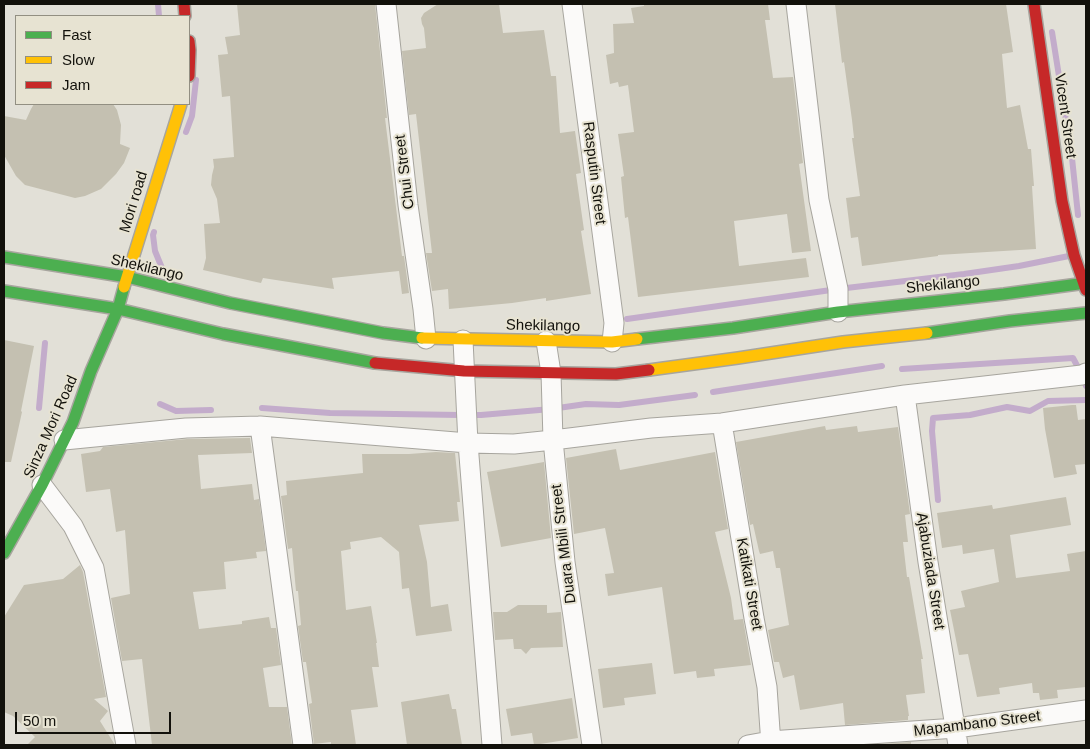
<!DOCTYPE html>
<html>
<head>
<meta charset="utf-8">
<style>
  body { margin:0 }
  #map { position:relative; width:1090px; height:749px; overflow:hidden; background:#e2e0d7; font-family:Arial,sans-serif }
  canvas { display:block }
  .frame { position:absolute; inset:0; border:5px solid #12110b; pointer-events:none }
  .legend { position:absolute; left:15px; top:15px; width:175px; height:90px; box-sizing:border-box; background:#e7e3d2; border:1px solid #928f82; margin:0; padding:6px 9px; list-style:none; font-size:15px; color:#12110b }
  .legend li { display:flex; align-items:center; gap:10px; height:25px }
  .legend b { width:25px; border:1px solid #928f82 }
  .scale { position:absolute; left:15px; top:712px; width:156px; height:22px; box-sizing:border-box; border:2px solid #12110b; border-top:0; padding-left:6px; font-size:15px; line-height:18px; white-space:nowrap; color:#12110b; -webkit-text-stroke:4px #e7e3d2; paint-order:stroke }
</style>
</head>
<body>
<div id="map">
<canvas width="1090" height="749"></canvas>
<div class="frame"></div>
<ul class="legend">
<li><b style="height:6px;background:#4caf50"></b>Fast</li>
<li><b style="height:6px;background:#ffc107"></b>Slow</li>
<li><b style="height:6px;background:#c62828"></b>Jam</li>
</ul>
<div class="scale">50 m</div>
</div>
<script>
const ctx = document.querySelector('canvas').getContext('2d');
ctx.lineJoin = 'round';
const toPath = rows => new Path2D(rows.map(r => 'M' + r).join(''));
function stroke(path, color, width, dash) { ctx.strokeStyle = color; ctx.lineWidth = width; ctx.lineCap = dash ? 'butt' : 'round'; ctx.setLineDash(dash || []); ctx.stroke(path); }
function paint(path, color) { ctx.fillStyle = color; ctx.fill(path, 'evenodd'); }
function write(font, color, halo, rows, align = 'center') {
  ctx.font = font + ' Arial,sans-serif'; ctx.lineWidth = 4; ctx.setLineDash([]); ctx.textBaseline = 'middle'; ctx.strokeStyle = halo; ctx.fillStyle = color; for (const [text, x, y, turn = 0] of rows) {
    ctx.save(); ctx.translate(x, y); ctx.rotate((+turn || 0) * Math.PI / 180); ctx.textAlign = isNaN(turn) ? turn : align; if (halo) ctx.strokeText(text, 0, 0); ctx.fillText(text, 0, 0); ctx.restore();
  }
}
const stream = toPath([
  [158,4,159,16],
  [1052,32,1072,158,1078,215],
  [186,132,192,116,196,80],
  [154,232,153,235,155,251,164,273],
  [627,319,838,289,964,274,1019,266,1069,256],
  [902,369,1073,358,1082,375,1086,386],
  [713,392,882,366],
  [160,404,176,411,211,410],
  [39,408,45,343],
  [262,408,330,413,460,415],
  [472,415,481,415,551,409,586,404,619,405,695,395],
  [938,500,932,431,933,418,970,415,1007,407,1030,411,1048,401,1086,400]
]);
const building = toPath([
  [237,4,375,4,387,118,385,118,402,256,404,256,409,293,402,294,399,271,332,278,334,289,263,278,261,283,203,270,206,258,204,224,220,223,217,199,211,185,212,175,214,167,213,159,234,157,230,96,222,97,218,55,228,54,225,37,240,35],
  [438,4,499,4,503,33,544,30,551,76,556,76,560,133,575,131,581,173,576,174,584,230,581,231,591,294,546,301,546,298,512,303,449,309,448,289,432,291,426,253,432,253,416,114,409,115,402,51,426,48,424,28,422,24,421,18,424,13],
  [644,4,768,4,770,20,765,20,773,78,793,77,803,163,799,164,811,251,792,253,787,214,734,221,739,266,806,258,809,277,638,297,628,217,625,218,621,177,624,176,618,134,634,132,628,85,619,87,618,82,610,84,606,55,614,53,613,24,634,23,631,8,644,6],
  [835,4,1006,4,1013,52,1002,54,1007,108,1020,105,1028,149,1031,149,1034,186,1032,186,1036,249,938,255,938,256,862,266,858,237,851,238,846,198,860,196,852,138,854,138,852,120,844,62,842,63],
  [34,104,113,104,117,110,121,125,120,144,130,148,124,163,116,174,101,189,85,196,75,198,25,185,16,176,4,155,4,116,26,120,31,109],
  [4,340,34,346,21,411,22,412,11,462,4,462],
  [1072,405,1076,405,1078,420,1086,419,1086,464,1075,465,1077,474,1054,478,1045,429,1043,408],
  [825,426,826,430,857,426,858,432,898,427,910,514,905,515,908,542,903,542,907,577,909,577,923,659,921,659,925,693,906,695,909,716,908,716,908,720,845,725,843,703,800,710,794,675,783,678,779,662,774,662,768,630,789,625,780,568,776,568,773,551,760,554,759,551,753,524,750,525,736,442],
  [250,438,252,453,198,455,201,489,252,484,254,500,259,499,266,551,256,552,257,558,224,562,226,589,193,592,199,629,242,624,242,621,269,617,271,628,276,628,281,665,263,668,269,707,287,707,292,745,152,745,142,659,122,661,111,598,130,594,125,530,116,532,110,489,86,492,81,454,100,451,103,447,187,439],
  [616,449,620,470,715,452,728,529,715,532,731,598,734,620,743,619,751,665,714,669,715,676,697,678,696,671,674,674,662,587,608,596,605,574,614,573,605,528,574,534,566,458],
  [436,452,455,453,460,502,457,502,459,521,419,525,427,562,431,607,448,604,452,631,416,636,409,588,402,589,399,552,381,537,350,542,351,549,341,551,346,610,371,606,377,643,376,643,379,667,372,667,378,707,351,710,356,745,331,745,331,742,314,744,309,704,312,703,306,662,303,662,298,626,301,625,298,591,296,591,292,548,288,549,281,496,287,495,286,481,363,473,362,454,409,454],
  [544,462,551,538,501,547,487,472],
  [1066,497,1071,525,1010,535,1016,578,1070,571,1067,554,1086,551,1086,687,1057,690,1058,698,1040,700,1039,693,1033,693,1032,683,999,688,1000,694,977,697,968,654,959,655,950,610,965,607,961,591,999,582,994,549,963,554,962,545,942,548,937,513,992,505,993,509],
  [80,565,83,572,106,697,94,699,108,711,100,721,115,745,27,745,35,737,13,716,4,712,4,617,24,585,63,579],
  [518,605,547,605,547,613,561,612,563,647,531,648,526,654,521,649,514,649,513,639,495,640,493,612,507,612],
  [652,663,656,694,624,698,625,705,603,708,598,669],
  [449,694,452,709,456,709,462,745,407,745,401,702],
  [572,698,578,738,534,745,532,733,511,736,506,709],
  [911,742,911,745,871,745]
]);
const street = toPath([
  [386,4,408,205,423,309,426,339],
  [572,4,614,323,612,342],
  [796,4,819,200,838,289,838,312],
  [463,340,468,443,492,745],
  [546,341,551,373,553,440,565,562,592,745],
  [905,395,928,562,958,745],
  [722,423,754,618,767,687,771,745],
  [260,426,303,745],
  [64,440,186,428,260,426,468,443,514,444,553,440,651,428,722,423,905,395,1082,375,1086,373],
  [42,485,73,526,94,568,126,745],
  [748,745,770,741,956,728,1086,710]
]);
const fast = toPath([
  [4,257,127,277,230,303,383,333,422,338],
  [4,291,118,309,223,334,375,363],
  [927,333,1010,321,1086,313],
  [637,339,733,328,838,312,1004,294,1086,283],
  [4,553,42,485,73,422,91,371,118,309,124,287]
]);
const slow = toPath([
  [124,287,181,104],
  [422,338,612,342,637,339],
  [649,370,738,358,843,342,927,333]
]);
const jam = toPath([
  [184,4,185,16],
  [1034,4,1062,201,1074,255,1086,290],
  [189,41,190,50,189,76],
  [375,363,464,371,616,374,649,370]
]);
const streetNames = [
  ["Vicent Street",1065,116,82],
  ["Chui Street",405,172,-97],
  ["Rasputin Street",594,173,83],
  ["Mori road",134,202,-73],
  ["Shekilango",147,268,13],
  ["Shekilango",943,285,-6],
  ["Shekilango",543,326,1],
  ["Sinza Mori Road",51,427,-66],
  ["Duara Mbili Street",564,544,-97],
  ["Ajabuziada Street",930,571,81],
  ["Katikati Street",749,584,80],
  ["Mapambano Street",977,724,-7]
];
stroke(stream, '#c3accb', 6);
paint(building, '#c4c0b1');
stroke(street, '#a7a59e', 21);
stroke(fast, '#a7a59e', 14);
stroke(slow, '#a7a59e', 14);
stroke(jam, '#a7a59e', 14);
stroke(street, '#fbfaf9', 19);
stroke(fast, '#4caf50', 11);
stroke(slow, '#ffc107', 11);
stroke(jam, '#c62828', 11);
write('15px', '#12110b', '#e7e3d2', streetNames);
</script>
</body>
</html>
